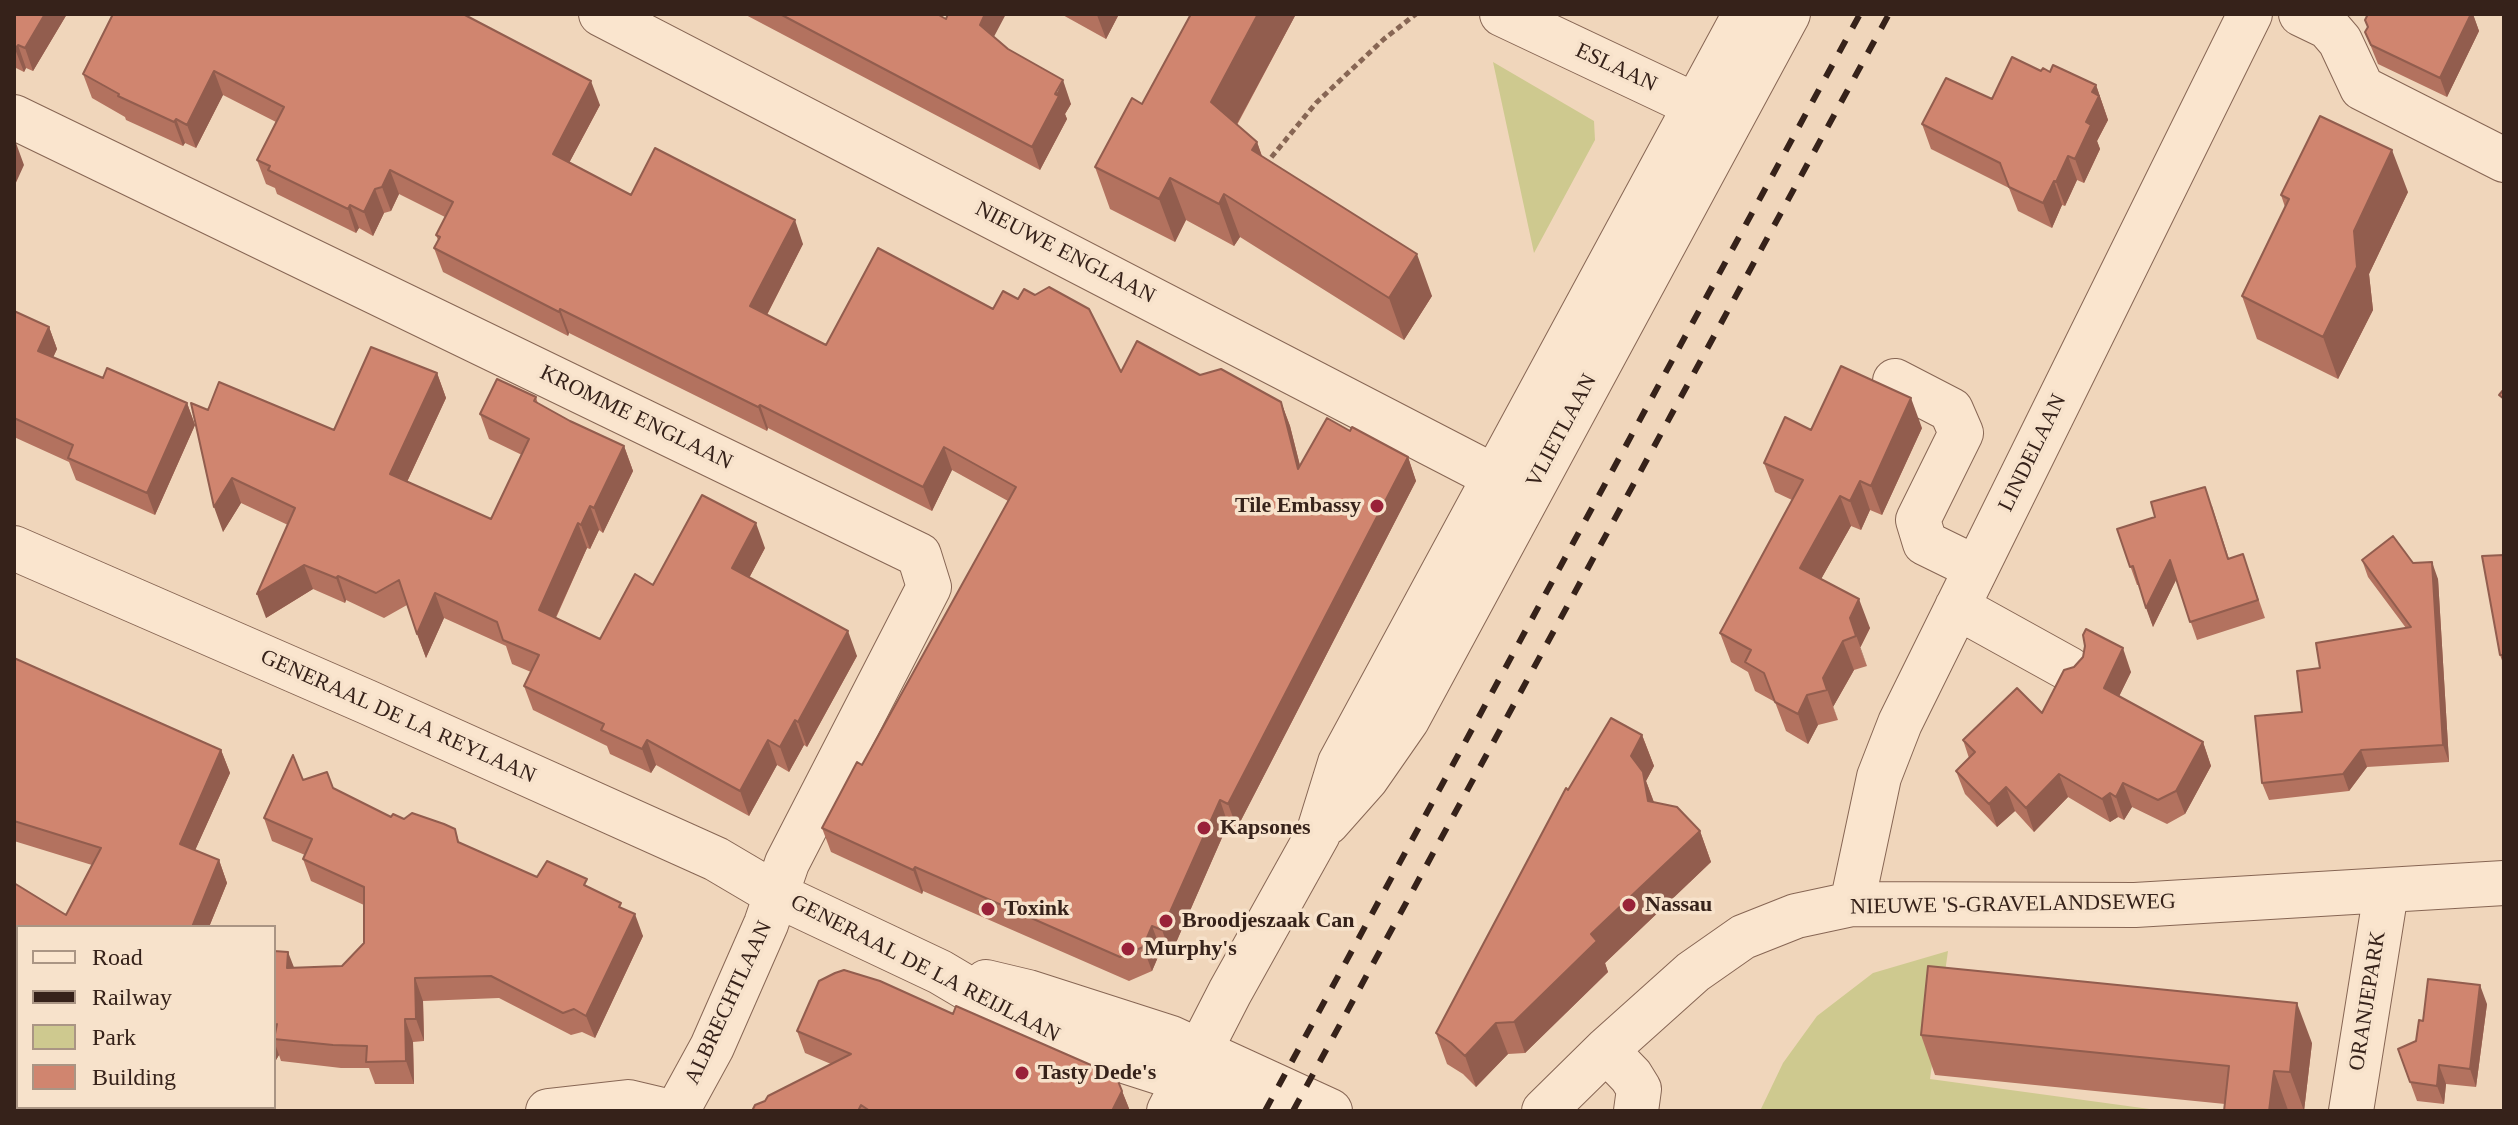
<!DOCTYPE html>
<html>
<head>
<meta charset="utf-8">
<style>
  body { margin:0 }
  #map { position:relative; width:2518px; height:1125px; overflow:hidden; background:#f0d6bb; font-family:Georgia,serif }
  canvas { display:block }
  .frame { position:absolute; inset:0; border:16px solid #36221a; pointer-events:none }
  .legend { position:absolute; left:16px; top:925px; width:260px; height:184px; box-sizing:border-box; background:#f7e2cb; border:2px solid #aa9584; margin:0; padding:10px 14px; list-style:none; font-size:24px; color:#36221a }
  .legend li { display:flex; align-items:center; gap:16px; height:40px }
  .legend b { width:40px; border:2px solid #aa9584 }
</style>
</head>
<body>
<div id="map">
<canvas width="2518" height="1125"></canvas>
<div class="frame"></div>
<ul class="legend">
<li><b style="height:10px;background:#fae5ce"></b>Road</li>
<li><b style="height:10px;background:#36221a"></b>Railway</li>
<li><b style="height:22px;background:#cec98f"></b>Park</li>
<li><b style="height:22px;background:#d0856f"></b>Building</li>
</ul>
</div>
<script>
const ctx = document.querySelector('canvas').getContext('2d');
ctx.lineJoin = 'round';
function paint(path, color) { ctx.fillStyle = color; ctx.fill(path, 'evenodd'); }
const toPath = rows => new Path2D(rows.map(r => 'M' + r).join(''));
function stroke(path, color, width, dash) { ctx.strokeStyle = color; ctx.lineWidth = width; ctx.lineCap = dash ? 'butt' : 'round'; ctx.setLineDash(dash || []); ctx.stroke(path); }
function write(font, color, halo, rows, align = 'center') {
  ctx.font = font + ' Georgia,serif'; ctx.lineWidth = 7; ctx.setLineDash([]); ctx.textBaseline = 'middle'; ctx.strokeStyle = halo; ctx.fillStyle = color; for (const [text, x, y, turn = 0] of rows) {
    ctx.save(); ctx.translate(x, y); ctx.rotate((+turn || 0) * Math.PI / 180); ctx.textAlign = isNaN(turn) ? turn : align; if (halo) ctx.strokeText(text, 0, 0); ctx.fillText(text, 0, 0); ctx.restore();
  }
}
const green = toPath([
  [1493,62,1594,121,1595,140,1534,253],
  [1948,951,1930,1079,2164,1111,1760,1111,1783,1063,1817,1016,1873,973]
]);
const path = toPath([
  [1265,165,1316,103,1384,39,1416,14]
]);
const minor = toPath([
  [601,14,1528,494],
  [1502,14,1720,117],
  [2301,14,2328,27,2340,41,2362,88,2504,160],
  [14,117,919,555,929,587,787,863,766,924,712,1047,677,1111],
  [1895,381,1951,410,1961,433,1918,520,1925,543,1976,568],
  [14,548,367,702,716,859,777,895,940,972,1021,1020,1078,1046,1184,1080,1252,1111],
  [1957,607,2069,669],
  [1327,823,1366,779,1407,720,1788,14],
  [1852,904,1879,777,1900,723,2250,14],
  [986,982,1028,992,1171,1038,1330,1111],
  [1606,1050,1631,1076,1639,1089,1636,1111],
  [14,1080,18,1081],
  [102,1107,116,1111],
  [548,1111,628,1102,666,1111],
  [1169,1111,1230,992,1318,834,1340,763,1745,14],
  [1544,1111,1606,1050,1693,972,1743,937,1796,916,1852,904,2135,905,2504,883],
  [2351,1111,2386,892]
]);
const rail = toPath([
  [1265,1111,1860,14],
  [1293,1111,1889,14]
]);
const wall = toPath([
  [14,14,67,14,33,71,26,68,24,72,14,67],
  [113,14,600,105,569,163,631,195,803,244,767,315,826,345,993,309,1121,372,1200,375,1281,402,1290,426,1300,466,1350,431,1408,457,1416,481,1237,828,1228,824,1171,954,1161,950,1152,971,1129,981,923,891,922,894,831,852,822,828,862,765,1008,501,952,470,932,511,768,428,767,431,569,333,568,336,443,272,434,248,438,240,436,235,445,217,399,194,391,211,384,213,373,236,359,228,356,233,277,194,275,188,266,184,257,160,276,122,223,95,196,148,185,143,183,146,126,120,125,117,92,98,83,74],
  [744,14,937,14,946,19,994,37,1071,104,1065,114,1067,119,1040,170],
  [1061,14,1119,14,1106,39],
  [1296,14,1237,125,1257,142,1262,157,1432,296,1404,340,1240,237,1234,246,1186,220,1175,242,1110,209,1095,167,1142,104],
  [2473,15,2479,31,2447,97,2378,64,2365,32,2368,27],
  [2041,71,2050,72,2096,85,2108,120,2097,141,2100,149,2084,183,2077,180,2065,206,2062,205,2052,228,2018,211,2009,188,1931,149,1922,124,1992,99],
  [2408,192,2369,274,2373,310,2338,379,2257,339,2242,296,2285,207,2281,195],
  [14,311,49,327,57,349,53,357,103,378,187,403,195,425,155,515,76,480,69,462,14,437],
  [437,373,446,398,407,482,491,519,522,455,489,439,480,414,536,397,538,404,570,421,624,446,633,471,603,533,599,530,590,549,587,548,556,618,600,639,653,585,765,548,749,578,857,656,807,747,804,745,789,772,777,765,749,816,656,765,651,773,610,754,607,746,533,710,524,686,531,672,512,664,506,646,444,618,426,658,407,605,384,618,346,600,345,603,313,589,266,618,288,525,241,503,223,532,208,410,334,430],
  [1922,428,1882,515,1870,510,1861,530,1851,526,1821,579,1870,628,1860,648,1867,666,1854,670,1833,707,1838,720,1818,725,1808,744,1786,731,1775,702,1755,691,1748,672,1731,662,1720,633,1792,500,1775,492,1764,463,1811,430],
  [2212,506,2229,559,2243,554,2265,618,2197,640,2176,580,2153,627,2139,585,2137,585,2117,529],
  [2504,555,2504,666,2500,655],
  [2362,560,2413,563,2438,579,2449,762,2367,767,2349,791,2269,800,2262,783,2302,712,2320,668,2406,628,2368,577],
  [2085,646,2131,672,2119,696,2203,742,2211,766,2185,814,2167,824,2132,807,2124,820,2118,817,2110,822,2068,797,2034,832,2015,811,1997,827,1965,794,1956,771,1969,758,1963,740,2042,713,2074,667,2083,657],
  [14,658,221,750,230,773,195,850,219,860,227,883,209,927,18,927,18,983,17,982,14,987,14,883,66,915,92,865,14,841],
  [1642,735,1654,766,1646,781,1654,802,1700,831,1711,862,1605,963,1608,972,1525,1053,1508,1054,1476,1087,1463,1074,1447,1064,1436,1033,1568,790],
  [303,780,333,788,391,817,455,829,459,842,537,877,589,887,623,909,643,936,595,1038,582,1032,571,1035,499,998,423,1001,424,1041,413,1042,414,1084,375,1084,369,1068,341,1068,281,1061,279,1055,276,1060,274,1060,274,951,294,968,342,966,364,943,364,905,311,881,303,859,305,855,272,841,264,818],
  [2487,1004,2476,1087,2446,1084,2444,1104,2417,1101,2398,1049,2416,1041,2423,1021],
  [953,1014,1116,1076,1130,1111,752,1111,765,1101,831,1064,805,1053,797,1031],
  [1921,1035,2312,1043,2304,1111,2224,1111,2225,1104,1935,1075]
]);
const shadedWall = toPath([
  [45,14,67,14,33,71,25,48],
  [985,14,1006,14,988,48,980,25],
  [1098,14,1119,14,1106,39,1097,15],
  [1258,14,1296,14,1226,144,1211,102],
  [2463,14,2473,14,2479,31,2447,97,2440,78],
  [18,45,26,68,24,72,15,49],
  [214,71,223,95,196,148,187,125],
  [1063,80,1071,104,1065,114,1067,119,1040,170,1032,147],
  [591,81,600,105,561,178,553,154],
  [2096,85,2108,120,2097,141,2100,149,2084,183,2075,159,2086,122,2092,92],
  [176,119,185,143,183,146,174,122],
  [1257,142,1272,184,1252,150],
  [16,143,24,165,14,187,14,148],
  [2392,150,2408,192,2369,274,2373,310,2338,379,2323,337,2354,231],
  [2068,156,2077,180,2065,206,2056,182],
  [390,170,399,194,391,211,382,187],
  [1170,178,1186,220,1175,242,1159,199],
  [2054,181,2062,205,2052,228,2043,203],
  [375,189,384,213,373,236,364,212],
  [1224,194,1240,237,1234,246,1219,204],
  [350,205,359,228,356,233,348,209],
  [795,220,803,244,759,330,750,306],
  [1417,254,1432,296,1404,340,1389,298],
  [560,309,569,333,568,336,559,312],
  [49,327,57,349,46,373,38,351],
  [437,373,446,398,399,499,390,474],
  [1911,398,1922,428,1882,515,1871,486],
  [1281,402,1290,426,1307,493,1298,469],
  [187,403,195,425,155,515,147,493],
  [760,405,768,428,767,431,758,407],
  [624,446,633,471,603,533,594,508],
  [944,447,952,470,932,511,923,487],
  [1408,457,1416,481,1237,828,1228,804],
  [232,478,241,503,223,532,214,507],
  [1860,481,1870,510,1861,530,1850,501],
  [1840,496,1851,526,1811,597,1800,568],
  [590,506,599,530,590,549,581,525],
  [578,523,587,548,548,634,539,610],
  [756,523,765,548,741,593,732,568],
  [2170,560,2177,578,2153,627,2146,608],
  [2432,562,2438,579,2449,762,2443,745],
  [304,565,313,589,266,618,257,594],
  [338,576,346,600,345,603,336,578],
  [435,593,444,618,426,658,417,634],
  [1859,599,1870,628,1860,648,1867,666,1850,618],
  [848,631,857,656,807,747,798,722],
  [1843,641,1854,670,1833,707,1838,720,1823,678],
  [2123,648,2131,672,2112,711,2104,688],
  [1807,695,1818,725,1808,744,1798,714],
  [795,720,804,745,789,772,780,747],
  [1642,735,1654,766,1646,781,1654,803,1660,832,1631,756],
  [647,740,656,765,651,773,642,749],
  [768,740,777,765,749,816,740,791],
  [2203,742,2211,766,2185,814,2176,791],
  [221,750,230,773,188,866,180,844],
  [2361,750,2367,767,2349,791,2343,774],
  [2059,774,2068,797,2034,832,2026,808],
  [2123,783,2132,807,2124,820,2116,797],
  [2006,787,2015,811,1997,827,1989,804],
  [2110,793,2118,817,2110,822,2102,799],
  [1220,800,1228,824,1171,954,1162,930],
  [1700,831,1711,862,1605,963,1608,972,1525,1053,1514,1022,1591,934],
  [219,860,227,883,209,927,192,927],
  [915,867,923,891,922,894,913,870],
  [635,914,643,936,595,1038,586,1016],
  [1152,926,1161,950,1152,971,1143,947],
  [288,952,297,975,287,968],
  [18,958,18,973,15,964],
  [415,978,423,1001,424,1041,416,1019],
  [2480,985,2487,1004,2476,1087,2470,1069],
  [2297,1003,2312,1043,2304,1111,2290,1072],
  [405,1019,413,1042,414,1084,406,1061],
  [1496,1023,1508,1054,1476,1087,1465,1056],
  [274,1041,279,1055,276,1060,274,1056],
  [2439,1065,2446,1084,2444,1104,2437,1086],
  [2274,1071,2288,1110,2288,1111,2269,1111],
  [1122,1091,1130,1111,1112,1111]
]);
const building = toPath([
  [14,14,45,14,25,48,18,45,15,49,14,49,14,14],
  [113,14,463,14,591,81,553,154,631,195,655,148,795,220,750,306,826,345,878,248,993,309,1003,291,1018,299,1024,289,1035,295,1049,287,1089,309,1121,372,1137,341,1200,375,1221,369,1281,402,1298,469,1327,418,1350,431,1352,427,1408,457,1228,804,1220,800,1162,930,1152,926,1143,947,1120,957,915,867,913,870,822,828,857,762,862,765,1016,487,944,447,923,487,760,405,758,407,560,309,559,312,434,248,440,237,436,235,453,202,390,170,382,187,375,189,364,212,350,205,348,209,268,170,270,166,257,160,284,107,214,71,187,125,176,119,174,122,118,96,119,94,83,74,113,14],
  [780,14,937,14,946,19,948,14,985,14,980,25,1008,49,1063,80,1055,94,1059,96,1032,147,780,14],
  [1191,14,1258,14,1211,102,1257,142,1252,150,1417,254,1389,298,1224,194,1219,204,1170,178,1159,199,1095,167,1132,98,1142,104,1191,14],
  [2368,14,2471,14,2440,78,2371,45,2365,32,2368,27,2365,20,2368,14],
  [2012,57,2041,71,2043,68,2050,72,2053,65,2096,85,2092,92,2099,96,2086,122,2091,125,2075,159,2068,156,2056,182,2054,181,2043,203,2009,187,2000,163,1922,124,1946,78,1992,99,2012,57],
  [2320,116,2392,150,2354,231,2357,267,2323,337,2242,296,2289,199,2281,195,2320,116],
  [14,311,49,327,38,351,103,378,107,368,187,403,147,493,68,458,73,445,14,418,14,311],
  [371,347,437,373,390,474,491,519,529,439,480,414,497,379,536,397,534,401,570,421,624,446,594,508,590,506,581,525,578,523,539,610,600,639,635,574,653,585,702,495,756,523,732,568,848,631,798,722,795,720,780,747,768,740,740,791,647,740,642,749,601,730,604,724,524,686,539,655,503,640,497,622,435,593,417,634,399,580,376,593,338,576,336,578,304,565,257,594,295,508,232,478,214,507,191,403,208,410,219,382,334,430,371,347],
  [1841,366,1911,398,1871,486,1860,481,1850,501,1840,496,1800,568,1859,599,1850,618,1856,636,1843,641,1823,678,1827,690,1807,695,1798,714,1775,702,1764,673,1745,662,1751,650,1720,633,1803,480,1764,463,1785,417,1811,430,1841,366],
  [2504,389,2504,399,2499,395,2504,389],
  [2205,487,2228,559,2243,554,2258,600,2190,622,2170,560,2146,608,2133,566,2130,567,2117,529,2155,517,2151,502,2205,487],
  [2393,536,2413,563,2432,562,2443,745,2361,750,2343,774,2262,783,2255,716,2302,712,2297,671,2320,668,2316,643,2411,627,2362,560,2393,536],
  [2504,555,2504,655,2500,655,2482,556,2504,555],
  [2086,629,2123,648,2104,688,2203,742,2176,791,2158,800,2123,783,2116,797,2110,793,2102,799,2059,774,2026,808,2006,787,1989,804,1956,771,1975,752,1963,740,2017,688,2042,713,2064,670,2074,667,2083,657,2085,646,2083,635,2086,629],
  [14,658,221,750,180,844,219,860,192,927,18,927,18,958,14,963,14,883,66,915,101,848,14,821,14,658],
  [1611,718,1642,735,1631,756,1643,772,1648,801,1677,807,1700,831,1591,934,1597,941,1514,1022,1496,1023,1465,1056,1451,1043,1436,1033,1566,788,1568,790,1611,718],
  [293,755,303,780,327,772,333,788,391,817,393,814,404,819,412,813,444,824,455,829,458,842,537,877,547,861,587,879,584,885,621,903,619,907,635,914,586,1016,574,1009,563,1013,491,976,415,978,416,1019,405,1019,406,1061,366,1062,367,1046,333,1045,274,1039,277,1024,274,1029,274,951,288,952,287,968,342,966,364,943,364,887,303,859,312,839,264,818,293,755],
  [1928,966,2297,1003,2290,1072,2274,1071,2269,1111,2224,1111,2229,1066,1921,1035,1928,966],
  [844,970,880,981,953,1014,956,1006,1116,1076,1122,1091,1112,1111,870,1111,861,1105,858,1111,752,1111,755,1105,765,1101,768,1096,851,1054,797,1031,819,981,835,973,844,970],
  [2428,979,2480,985,2470,1069,2439,1065,2437,1086,2410,1082,2398,1049,2416,1041,2419,1020,2423,1021,2428,979]
]);
const markers = [
  [1377,506,8,"#992239"],
  [1204,828,8,"#992239"],
  [1629,905,8,"#992239"],
  [988,909,8,"#992239"],
  [1166,921,8,"#992239"],
  [1128,949,8,"#992239"],
  [1022,1073,8,"#992239"]
];
const streetNames = [
  ["ESLAAN",1616,68,25],
  ["NIEUWE ENGLAAN",1065,253,27],
  ["KROMME ENGLAAN",636,418,26],
  ["VLIETLAAN",1562,431,-62],
  ["LINDELAAN",2033,453,-64],
  ["GENERAAL DE LA REYLAAN",398,717,24],
  ["NIEUWE 'S-GRAVELANDSEWEG",2013,905,-1],
  ["GENERAAL DE LA REIJLAAN",925,969,27],
  ["ORANJEPARK",2368,1001,-81],
  ["ALBRECHTLAAN",729,1003,-65]
];
const poiNames = [
  ["Tile Embassy",1361,506,"right"],
  ["Kapsones",1220,828],
  ["Nassau",1645,905],
  ["Toxink",1004,909],
  ["Broodjeszaak Can",1182,921],
  ["Murphy's",1144,949],
  ["Tasty Dede's",1038,1073]
];
paint(green, '#cec98f');
stroke(minor, '#876654', 46);
stroke(path, '#876654', 5, [6, 4]);
stroke(minor, '#fae5ce', 44);
stroke(rail, '#36221a', 6, [14, 14]);
paint(wall, '#b3725f');
paint(shadedWall, '#925d4e');
paint(building, '#d0856f');
stroke(building, '#925d4e', 2);
for (const [x, y, r, color] of markers) { const dot = new Path2D(); dot.arc(x, y, r, 0, 2 * Math.PI); ctx.fillStyle = color; ctx.fill(dot); stroke(dot, '#f7e2cb', 3); }
write('22px', '#36221a', '#f7e2cb', streetNames);
write('bold 22px', '#36221a', '#f7e2cb', poiNames, 'left');
</script>
</body>
</html>
